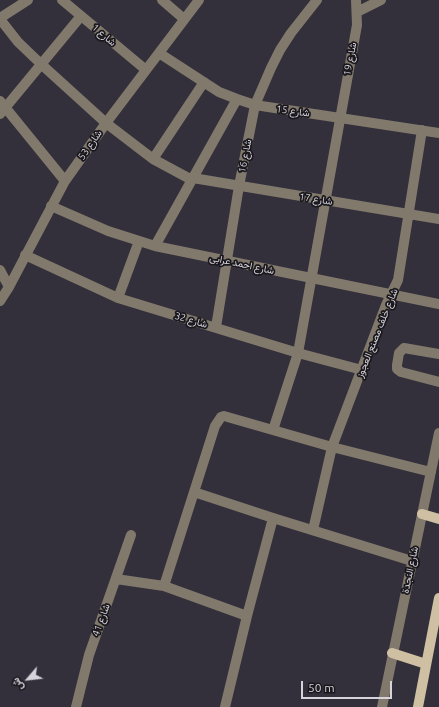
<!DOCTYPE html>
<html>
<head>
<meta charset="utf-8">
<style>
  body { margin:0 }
  #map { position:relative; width:439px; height:707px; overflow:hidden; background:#332f3b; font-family:Ubuntu,Vazirmatn,sans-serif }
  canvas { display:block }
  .north { position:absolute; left:8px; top:659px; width:40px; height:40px; -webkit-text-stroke:3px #1a181d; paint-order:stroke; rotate:242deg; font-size:11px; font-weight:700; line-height:16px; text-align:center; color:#d6d3db }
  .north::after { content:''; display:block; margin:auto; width:14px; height:18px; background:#d6d3db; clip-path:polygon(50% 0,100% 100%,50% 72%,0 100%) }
  .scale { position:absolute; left:301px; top:681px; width:91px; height:18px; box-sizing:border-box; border:2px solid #d6d3db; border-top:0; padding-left:5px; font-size:12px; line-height:14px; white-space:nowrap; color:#d6d3db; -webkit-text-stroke:3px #1a181d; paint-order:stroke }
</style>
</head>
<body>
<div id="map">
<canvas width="439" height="707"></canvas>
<div class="north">ش</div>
<div class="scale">50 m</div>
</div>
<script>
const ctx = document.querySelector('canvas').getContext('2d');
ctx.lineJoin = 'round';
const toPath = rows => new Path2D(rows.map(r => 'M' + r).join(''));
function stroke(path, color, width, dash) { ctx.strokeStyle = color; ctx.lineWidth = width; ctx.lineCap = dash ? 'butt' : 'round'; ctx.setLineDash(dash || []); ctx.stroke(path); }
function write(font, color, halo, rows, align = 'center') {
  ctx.font = font + ' Ubuntu,Vazirmatn,sans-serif'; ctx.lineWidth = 3.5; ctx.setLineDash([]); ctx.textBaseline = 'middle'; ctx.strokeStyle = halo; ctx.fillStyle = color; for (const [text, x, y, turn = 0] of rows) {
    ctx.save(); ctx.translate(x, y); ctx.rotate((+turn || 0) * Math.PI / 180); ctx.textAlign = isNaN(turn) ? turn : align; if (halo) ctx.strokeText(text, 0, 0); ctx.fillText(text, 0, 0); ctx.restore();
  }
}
const minor = toPath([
  [62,0,146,70],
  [162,0,184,19],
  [357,12,381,0],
  [0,18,28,0],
  [0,19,18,42,41,64,106,123,153,159,192,180],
  [159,53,219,92,237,99,255,105,439,133],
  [0,101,65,181],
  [0,114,81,16],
  [153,159,204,82],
  [193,178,439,219],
  [51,206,108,231,155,246,439,304],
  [155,246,237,99],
  [25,255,118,298,298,353,362,370],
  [0,270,9,287],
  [118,298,139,241],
  [0,301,9,287,65,181,106,123,199,0],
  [216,327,239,186,255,105,271,68,280,50,291,33,317,0],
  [439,354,404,348,399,353,397,365,397,369,401,372,439,382],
  [273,430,298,353,357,25,356,0],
  [194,492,215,426,221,417,224,416,332,447,431,472],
  [313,530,332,447,386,305,398,280,422,130],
  [116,579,164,586,247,616,225,707],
  [164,586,194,492,273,518,412,561],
  [247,616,273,518],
  [76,707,89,655,131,535],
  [382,707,439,433]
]);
const major = toPath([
  [422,514,439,519],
  [392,653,426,664],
  [418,707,439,598]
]);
const streetNames = [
  ["شارع 1",104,35,40],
  ["شارع 19",350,59,-79],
  ["شارع 15",293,111,8],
  ["شارع 53",90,145,-55],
  ["شارع 16",245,156,-79],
  ["شارع 17",316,199,9],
  ["شارع احمد عرابى",242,264,12],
  ["شارع 32",191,320,16],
  ["شارع خلف مصنع العجوز",377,333,-68],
  ["شارع النجدة",410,570,-78],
  ["شارع 41",101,620,-70]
];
stroke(minor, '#81796b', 10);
stroke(major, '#d0c0a3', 10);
write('10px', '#d6d3db', '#1a181d', streetNames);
</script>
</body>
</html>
